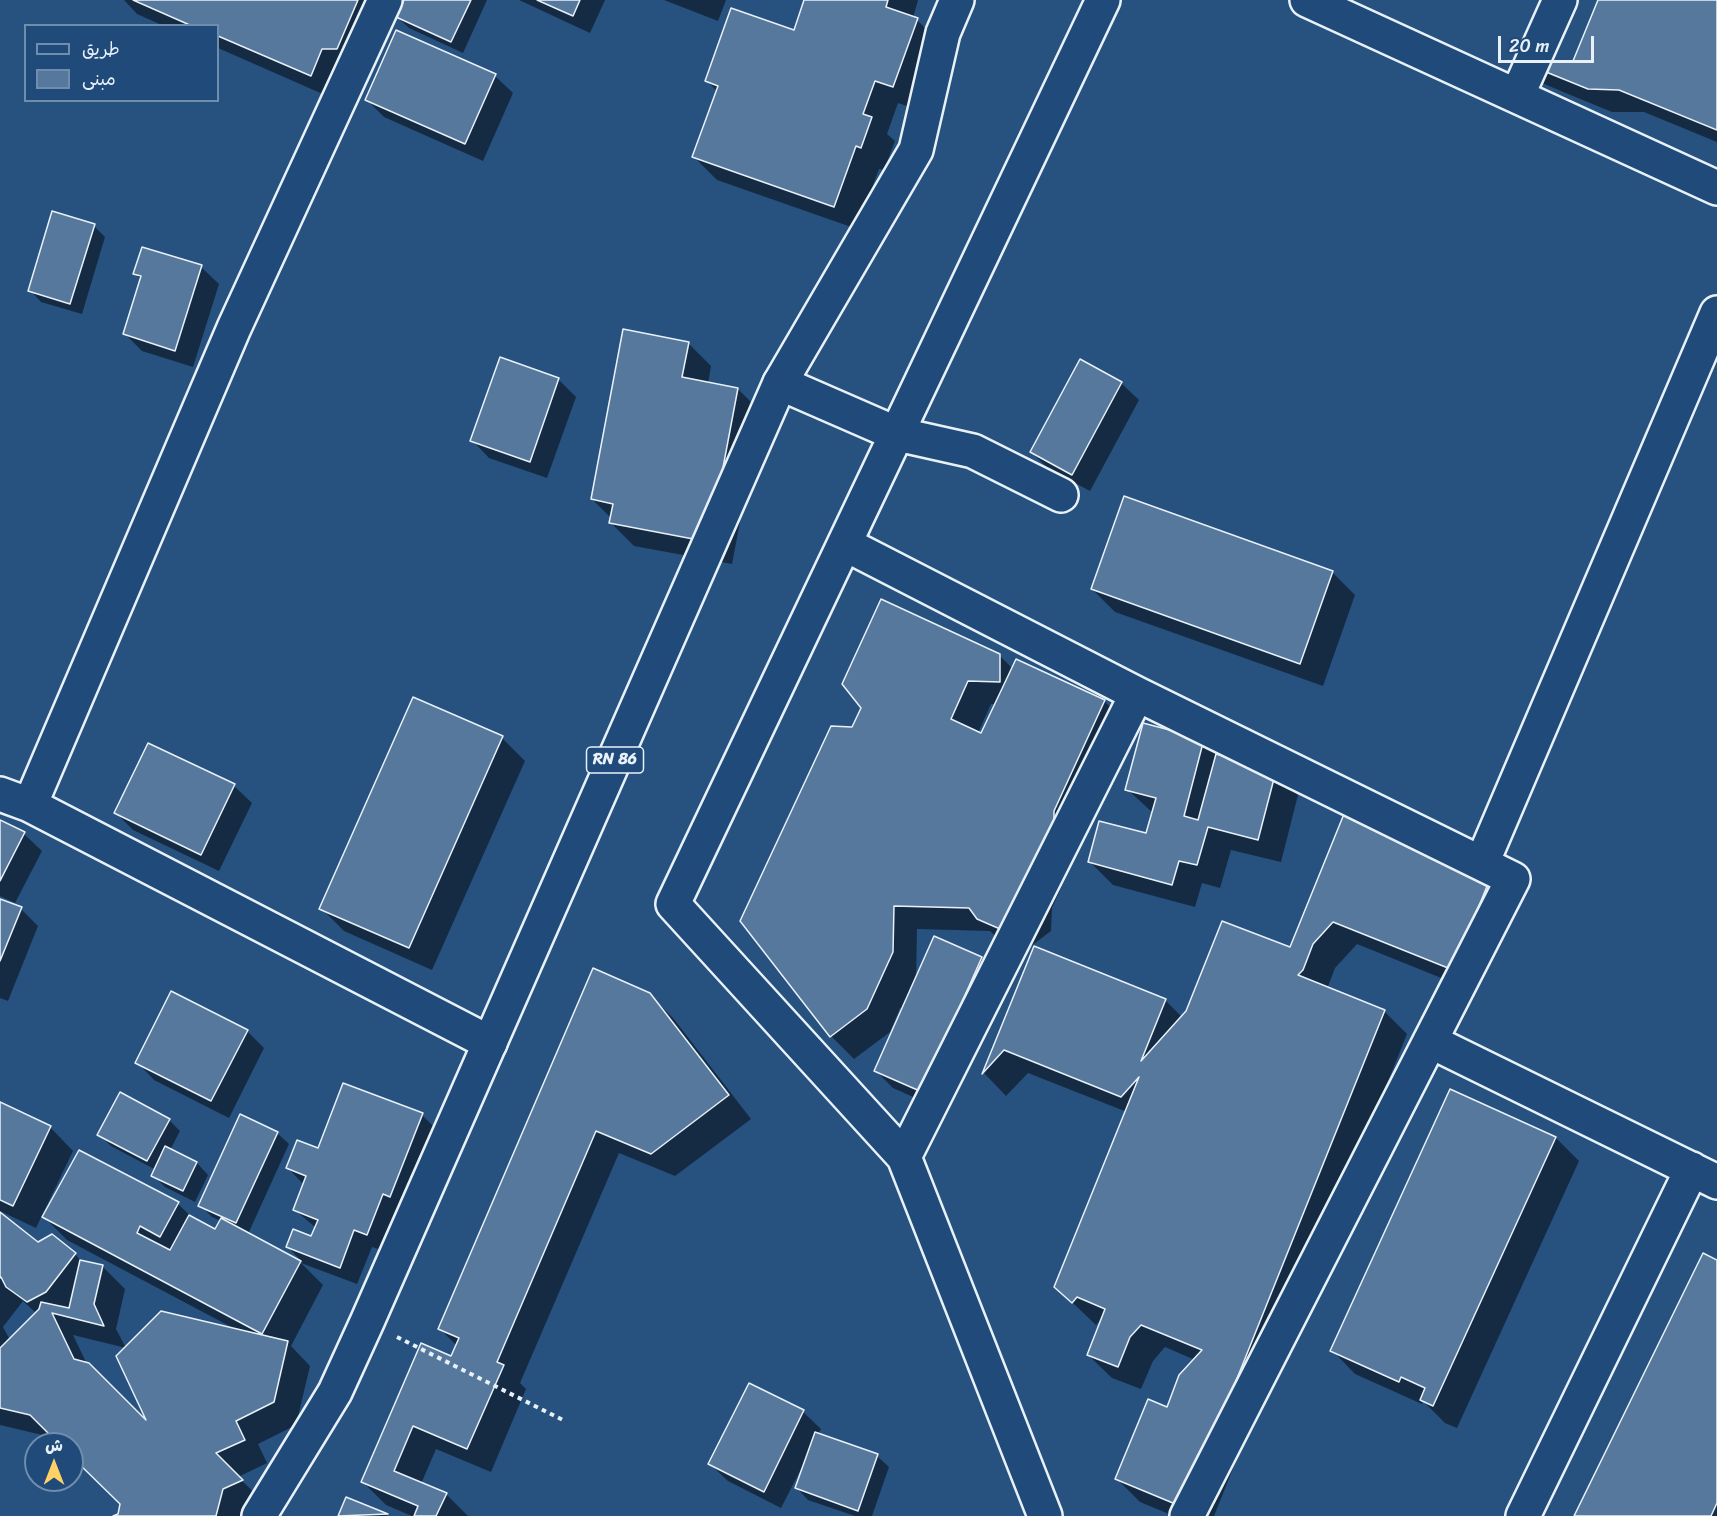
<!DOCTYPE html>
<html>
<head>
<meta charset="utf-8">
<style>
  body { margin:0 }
  #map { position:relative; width:1717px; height:1516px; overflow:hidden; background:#27517f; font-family:Sriracha,"Playpen Sans Arabic",sans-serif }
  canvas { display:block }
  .legend { position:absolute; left:24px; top:24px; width:195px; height:78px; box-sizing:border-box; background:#1f4a7a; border:2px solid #6f8dac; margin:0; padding:8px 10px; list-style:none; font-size:18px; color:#e8f1f8 }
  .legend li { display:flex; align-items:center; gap:12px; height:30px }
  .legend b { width:30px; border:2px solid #6f8dac }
  .north { position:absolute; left:24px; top:1432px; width:60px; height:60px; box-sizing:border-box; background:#1f4a7a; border:2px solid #6f8dac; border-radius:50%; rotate:0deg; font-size:16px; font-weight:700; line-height:24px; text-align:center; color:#e8f1f8 }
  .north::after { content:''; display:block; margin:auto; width:21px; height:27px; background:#ffd166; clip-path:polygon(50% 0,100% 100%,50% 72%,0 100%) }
  .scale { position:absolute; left:1498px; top:36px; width:96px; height:27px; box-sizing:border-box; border:3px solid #e8f1f8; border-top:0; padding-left:8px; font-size:18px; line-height:21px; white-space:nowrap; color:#e8f1f8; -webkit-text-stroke:4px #1f4a7a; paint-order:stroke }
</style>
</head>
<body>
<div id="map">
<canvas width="1717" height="1516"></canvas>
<ul class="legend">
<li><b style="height:8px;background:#1f4a7a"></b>طريق</li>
<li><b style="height:16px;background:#57789d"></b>مبنى</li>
</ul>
<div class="north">ش</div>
<div class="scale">20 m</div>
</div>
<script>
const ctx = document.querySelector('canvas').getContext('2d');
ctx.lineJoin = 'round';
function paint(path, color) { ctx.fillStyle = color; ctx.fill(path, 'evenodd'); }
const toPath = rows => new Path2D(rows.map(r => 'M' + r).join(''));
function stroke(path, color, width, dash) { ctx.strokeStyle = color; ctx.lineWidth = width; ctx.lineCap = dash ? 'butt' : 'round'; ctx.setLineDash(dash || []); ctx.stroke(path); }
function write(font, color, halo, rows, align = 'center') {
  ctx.font = font + ' Sriracha,sans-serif'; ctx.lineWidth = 6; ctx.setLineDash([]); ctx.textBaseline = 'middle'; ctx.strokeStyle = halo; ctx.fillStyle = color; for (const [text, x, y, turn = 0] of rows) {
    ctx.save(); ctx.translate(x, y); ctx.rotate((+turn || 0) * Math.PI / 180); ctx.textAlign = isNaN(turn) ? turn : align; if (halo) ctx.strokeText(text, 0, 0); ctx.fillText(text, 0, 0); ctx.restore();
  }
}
const shadow = toPath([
  [124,0,391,0,334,99,218,48,218,26,164,26,137,14],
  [405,0,487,0,463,53,409,28,397,17],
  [519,0,605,0,590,33],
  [664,0,726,0,718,21],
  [806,0,918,0,913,18,917,20,940,43,916,109,898,103,887,134,895,141,884,170,879,169,857,229,717,180,694,157,717,91,707,81,794,32],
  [1600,0,1717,0,1717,142,1644,112,1612,112,1544,84,1523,63,1574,62],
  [495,76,513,93,483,161,384,117,367,100],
  [94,226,105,237,82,314,41,302,30,290],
  [201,267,219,284,193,367,142,351,125,334,141,280,135,273],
  [688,343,711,366,708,384,738,389,761,412,732,564,634,546,611,523,612,519,592,499],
  [558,379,576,397,547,478,489,458,472,440],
  [1121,383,1139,400,1090,491,1049,469,1031,452],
  [1332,572,1355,595,1323,686,1115,612,1092,589],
  [999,655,1013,669,1016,661,1104,701,1128,724,1077,835,1076,855,1052,908,1051,931,1023,952,1002,942,990,931,917,929,916,981,981,958,999,976,940,1109,893,1088,876,1071,903,1010,900,1008,890,1032,854,1059,831,1036,853,728],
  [991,704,996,704,982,735,978,733],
  [502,738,525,761,432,970,344,931,321,908],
  [1203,741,1219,756,1275,772,1298,795,1281,862,1231,850,1220,888,1202,883,1195,907,1113,885,1090,862,1147,835,1153,813,1127,789],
  [148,745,234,786,252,803,219,871,133,830,116,813],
  [1347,811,1516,893,1476,992,1357,944,1335,968,1327,989,1384,1011,1407,1034,1214,1516,1174,1516,1140,1502,1117,1479,1168,1409,1195,1360,1165,1347,1153,1361,1141,1389,1112,1378,1088,1355,1103,1317,1096,1325,1056,1287,1127,1112,1028,1073,1006,1096,984,1073,1035,948,1165,1000,1182,1017,1291,949],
  [0,821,24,834,42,851,15,903,0,896],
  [0,901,21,909,38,926,8,1001,0,998],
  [649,994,673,1018,751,1119,675,1176,619,1153,520,1383,526,1389,491,1472,436,1449,421,1484,446,1494,468,1516,412,1516,386,1505,363,1482,452,1358,457,1346,440,1329],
  [247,1031,264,1048,229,1118,154,1080,137,1062],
  [1451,1091,1556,1138,1579,1161,1457,1428,1445,1423,1423,1401,1422,1404,1355,1374,1332,1350],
  [0,1104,50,1127,73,1151,36,1228,0,1211],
  [422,1115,439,1132,384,1251,372,1247,357,1284,301,1263,323,1285,291,1346,310,1366,296,1425,258,1444,267,1463,238,1477,265,1503,245,1516,117,1516,119,1515,122,1504,72,1455,72,1444,61,1444,55,1438,0,1425,0,1214,38,1244,75,1254,82,1262,102,1266,125,1289,116,1329,126,1348,73,1335,87,1364,150,1425,235,1329,67,1240,43,1216,80,1152,178,1204,195,1220,215,1231,221,1221,212,1217,200,1205,277,1133,289,1144,248,1234,303,1263,288,1247,312,1238,316,1228,295,1210,304,1185,288,1168,319,1150],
  [23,1301,36,1313,10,1340,3,1327],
  [169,1120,180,1131,170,1150,197,1163,208,1175,195,1202,165,1187,153,1175,156,1170,111,1146,99,1134],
  [1717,1261,1717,1516,1576,1516],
  [803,1412,821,1429,818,1434,877,1456,889,1467,872,1516,855,1516,808,1500,797,1488,804,1467,802,1467,781,1508,728,1481,710,1464],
  [347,1499,388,1516,340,1516]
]);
const building = toPath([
  [133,0,358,0,337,49,322,49,311,76,218,36,218,26,192,26,133,0],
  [404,0,471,0,451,42,396,17,404,0],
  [537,0,580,0,573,16,537,0],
  [804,0,888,0,886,7,918,18,893,87,875,81,863,114,872,117,861,148,856,146,834,207,692,157,718,86,705,81,731,8,794,30,804,0],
  [1598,0,1717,0,1717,130,1619,90,1588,89,1519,61,1573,61,1598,0],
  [396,30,496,74,465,144,365,100,396,30],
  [52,211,95,224,70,304,28,291,52,211],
  [142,247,202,265,175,351,123,334,141,276,133,274,142,247],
  [623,329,689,342,682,377,738,388,709,542,609,523,613,504,591,499,623,329],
  [500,357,559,378,530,462,470,441,500,357],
  [1080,359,1122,382,1072,475,1030,452,1080,359],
  [1124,496,1333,571,1300,664,1091,589,1124,496],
  [881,599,1000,654,1000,682,968,681,951,719,981,733,1016,659,1105,700,1054,811,1054,832,1028,907,1000,929,977,919,969,908,894,906,893,952,867,1009,830,1037,740,921,831,726,852,727,861,708,842,684,881,599],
  [413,697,503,736,409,948,319,909,413,697],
  [1143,723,1204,739,1184,816,1198,820,1216,754,1276,771,1258,840,1208,827,1197,865,1179,861,1172,885,1088,862,1099,821,1146,833,1156,798,1125,790,1143,723],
  [148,743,235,784,201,855,114,813,148,743],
  [1346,809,1494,869,1453,970,1333,922,1313,944,1303,970,1298,975,1385,1010,1185,1508,1115,1479,1148,1399,1167,1407,1179,1375,1202,1350,1141,1325,1130,1337,1118,1367,1087,1355,1105,1309,1077,1297,1072,1303,1054,1287,1139,1077,1121,1097,1004,1050,982,1074,1034,946,1166,999,1141,1061,1186,1011,1222,921,1290,947,1346,809],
  [0,820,25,832,0,881,0,820],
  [0,899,22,907,0,961,0,899],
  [934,936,982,957,922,1092,874,1071,934,936],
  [593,968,650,993,729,1095,651,1154,596,1131,497,1362,504,1365,467,1449,413,1426,394,1471,447,1493,436,1516,414,1516,418,1506,361,1482,421,1343,451,1356,459,1338,438,1329,593,968],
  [171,991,248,1030,211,1101,135,1063,171,991],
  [343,1083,423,1113,390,1197,383,1194,367,1235,354,1230,340,1268,286,1247,293,1229,311,1236,318,1220,293,1210,306,1176,286,1168,297,1140,318,1148,343,1083],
  [1450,1089,1556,1137,1433,1406,1420,1400,1425,1388,1401,1377,1399,1382,1330,1351,1450,1089],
  [120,1092,170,1119,147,1161,97,1135,120,1092],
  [0,1102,51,1126,13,1206,0,1200,0,1102],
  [240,1114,278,1132,236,1223,198,1206,240,1114],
  [165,1146,197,1162,183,1191,151,1176,165,1146],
  [79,1150,179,1202,160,1237,140,1226,137,1233,170,1250,189,1215,215,1229,221,1218,301,1261,262,1334,42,1217,79,1150],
  [0,1212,38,1242,52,1234,76,1253,46,1292,27,1302,6,1287,1,1277,0,1278,0,1212],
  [1703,1253,1717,1260,1717,1503,1711,1516,1574,1516,1703,1253],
  [80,1260,103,1265,94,1304,104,1326,52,1313,74,1359,89,1363,146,1420,116,1356,161,1311,288,1341,274,1402,236,1421,245,1440,216,1453,243,1480,223,1489,216,1516,113,1516,118,1514,120,1504,72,1457,72,1444,59,1444,30,1415,0,1408,0,1348,39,1309,41,1302,69,1308,80,1260],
  [749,1383,804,1410,764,1492,708,1464,749,1383],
  [815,1432,878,1454,858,1511,795,1488,815,1432],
  [346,1497,388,1514,338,1516,346,1497]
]);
const path = toPath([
  [397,1337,565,1421]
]);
const street = toPath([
  [1307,0,1717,188],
  [1517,96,1560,0],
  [780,383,897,434,973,451,1061,495],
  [845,544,1137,694,1513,879,1187,1516],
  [0,794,30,805,490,1043],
  [30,805,234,328,385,0],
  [1482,863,1717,313],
  [1430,1041,1717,1182],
  [904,1157,1137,694],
  [1045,1516,904,1157,673,904,1103,0],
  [1523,1516,1692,1169]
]);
const primary = toPath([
  [259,1516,335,1392,367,1322,780,383,916,150,943,33,957,0]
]);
const shields = [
  [615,760,57]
];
const shieldNames = [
  ["RN 86",615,760]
];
paint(shadow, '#0007');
paint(building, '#57789d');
stroke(building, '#e8f1f8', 1.5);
stroke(street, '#e8f1f8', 38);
stroke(primary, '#e8f1f8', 38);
stroke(path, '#e8f1f8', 4, [4.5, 4.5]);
stroke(street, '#1f4a7a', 33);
stroke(primary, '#1f4a7a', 33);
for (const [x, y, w] of shields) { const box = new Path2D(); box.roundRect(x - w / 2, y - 13, w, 26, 4.5); ctx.fillStyle = '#1f4a7a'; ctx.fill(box); stroke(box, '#e8f1f8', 1.5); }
write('bold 16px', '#e8f1f8', null, shieldNames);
</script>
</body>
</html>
